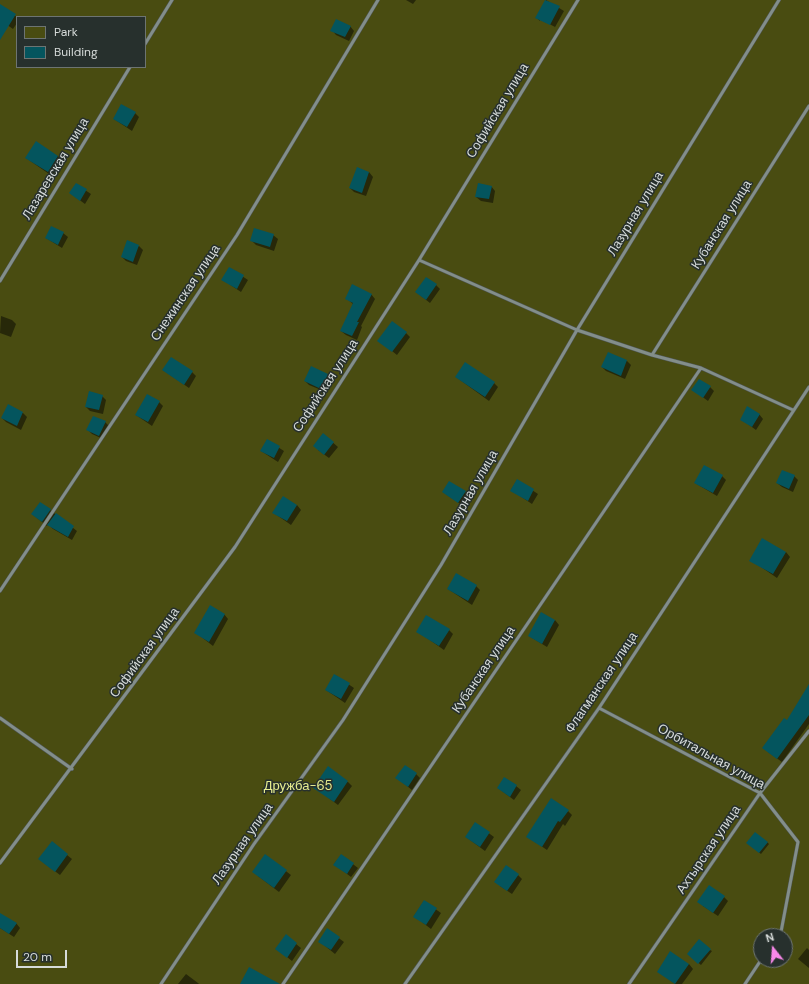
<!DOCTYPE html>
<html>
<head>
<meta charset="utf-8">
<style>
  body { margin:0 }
  #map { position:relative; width:809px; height:984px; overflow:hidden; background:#313a37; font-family:"DM Sans",sans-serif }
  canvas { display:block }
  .legend { position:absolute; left:16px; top:16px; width:130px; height:52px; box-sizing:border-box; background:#27302d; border:1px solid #6d7472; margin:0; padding:5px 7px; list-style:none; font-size:12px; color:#d6dbd9 }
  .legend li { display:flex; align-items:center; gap:8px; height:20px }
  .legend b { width:20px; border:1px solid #6d7472 }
  .north { position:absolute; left:753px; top:928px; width:40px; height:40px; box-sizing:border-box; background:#27302d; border:1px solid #6d7472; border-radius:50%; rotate:343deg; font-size:11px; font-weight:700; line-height:16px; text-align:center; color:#d6dbd9 }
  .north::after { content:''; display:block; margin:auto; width:14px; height:18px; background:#f888e9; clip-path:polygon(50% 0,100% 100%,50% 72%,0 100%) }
  .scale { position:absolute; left:16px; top:950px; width:51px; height:18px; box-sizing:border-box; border:2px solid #d6dbd9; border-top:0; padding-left:5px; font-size:12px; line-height:14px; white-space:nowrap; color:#d6dbd9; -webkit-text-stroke:3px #27302d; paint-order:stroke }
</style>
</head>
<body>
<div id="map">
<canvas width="809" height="984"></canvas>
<ul class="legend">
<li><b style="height:11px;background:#494c11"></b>Park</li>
<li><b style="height:11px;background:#04555e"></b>Building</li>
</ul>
<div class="north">N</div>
<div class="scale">20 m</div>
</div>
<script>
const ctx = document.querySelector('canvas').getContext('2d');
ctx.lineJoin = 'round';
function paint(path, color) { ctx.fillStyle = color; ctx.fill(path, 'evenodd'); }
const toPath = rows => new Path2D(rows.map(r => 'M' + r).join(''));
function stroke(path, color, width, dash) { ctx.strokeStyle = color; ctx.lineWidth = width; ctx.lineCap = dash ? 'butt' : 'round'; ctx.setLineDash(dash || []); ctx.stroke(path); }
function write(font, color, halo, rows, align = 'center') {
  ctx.font = font + ' "DM Sans",sans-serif'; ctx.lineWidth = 3; ctx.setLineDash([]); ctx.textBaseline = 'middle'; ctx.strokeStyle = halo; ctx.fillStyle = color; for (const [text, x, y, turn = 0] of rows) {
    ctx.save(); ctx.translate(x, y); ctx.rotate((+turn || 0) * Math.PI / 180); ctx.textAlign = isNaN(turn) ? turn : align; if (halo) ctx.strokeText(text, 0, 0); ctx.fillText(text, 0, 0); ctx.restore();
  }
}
const green = toPath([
  [0,0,809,0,809,984,0,984],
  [17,17,145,17,145,67,17,67],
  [761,936,785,936,785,960,761,960]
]);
const shadow = toPath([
  [406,0,416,0,413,4],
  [546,0,564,11,554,29,541,22,554,29,555,27,540,19,540,21,537,18],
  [0,6,17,17,17,23,13,29,0,20],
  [350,26,354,31,349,41,336,35,332,30],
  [135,113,139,117,132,131,114,119],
  [58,156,62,161,52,176,26,158],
  [369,172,373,177,366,196,354,192,350,188],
  [76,184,91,194,85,204,70,193],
  [491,186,495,191,493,203,481,201,476,197],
  [63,233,68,237,62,248,46,238],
  [273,235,278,239,274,251,256,245,252,241],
  [139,246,143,250,137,265,126,261,122,257],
  [230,268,248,280,241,292,223,280],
  [436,285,440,289,430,303,416,292],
  [371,294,375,299,361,326,362,327,357,340,346,335,341,331,353,304,346,298],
  [1,316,12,320,16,324,11,337,0,333],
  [406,333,410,337,397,355,382,343],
  [627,361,631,365,625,379,606,371,602,367],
  [163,370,192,372,196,376,189,388],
  [328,374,332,379,326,392,309,385,305,381],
  [456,377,494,383,498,387,489,401],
  [710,387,714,391,708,401,693,390],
  [102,396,106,400,103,414,90,411,86,407],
  [159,402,163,406,152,426,136,415],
  [8,406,23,413,27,417,21,430,6,422,2,418],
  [759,414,763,419,756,430,741,419],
  [105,422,109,426,103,439,92,434,88,430],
  [323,434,338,447,329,458,318,450],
  [267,440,284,451,278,462,261,451],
  [722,476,726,480,717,496,695,483],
  [794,476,798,480,793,492,782,487,777,483],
  [517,480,538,494,532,504,511,490],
  [443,492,465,492,469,496,463,506],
  [297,505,301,510,291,525,274,513],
  [50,510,77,531,72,540,53,529,48,524,47,526,32,514],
  [786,552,790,557,777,578,751,560],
  [476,586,480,590,472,605,448,589],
  [224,614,228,619,213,646,195,632],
  [555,620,559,625,547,647,529,636],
  [449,630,453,634,444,650,417,631],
  [335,675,354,688,345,703,326,690],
  [809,686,809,724,782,762,768,752],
  [416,774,420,778,412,790,397,778],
  [348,782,352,786,338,805,314,787],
  [516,786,521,790,514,800,498,788],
  [568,811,572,815,565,826,563,824,547,850,528,837],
  [475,823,494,837,485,851,466,837],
  [767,842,769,844,761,854,750,845],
  [52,843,72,859,60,875,44,863],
  [341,855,358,868,351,877,334,864],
  [266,856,291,875,279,892,258,876],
  [518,875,522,879,512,894,500,886],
  [724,897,728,901,718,916,703,906],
  [424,901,441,913,431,929,414,916],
  [0,921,16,923,20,928,14,937,0,928],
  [328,930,344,942,335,954,319,941],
  [286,936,301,948,292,961,277,949],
  [807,948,809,950,809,968,798,959],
  [710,950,712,951,701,965,688,954],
  [689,964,693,969,682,984,675,984,658,971],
  [186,974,198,983,199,984,178,984]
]);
const building = toPath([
  [545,0,560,6,550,25,535,18],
  [0,4,16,14,0,40],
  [336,19,351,26,345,37,330,31],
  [121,104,136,112,127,127,113,119],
  [36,141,58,156,48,172,25,158],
  [357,167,369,172,362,193,349,188],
  [76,183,87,189,80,201,69,193],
  [478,183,492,186,489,199,475,197],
  [51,226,64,232,58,245,45,238],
  [254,228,274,234,270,247,250,241],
  [127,240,139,245,133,262,121,257],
  [229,267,244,275,237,289,221,280],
  [426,277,437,284,426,300,415,292],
  [352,284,372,294,357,322,359,322,352,336,340,331,353,303,345,299],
  [392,321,407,332,392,352,377,341],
  [608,352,627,360,621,376,601,367],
  [171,357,193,371,184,385,162,370],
  [465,362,495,382,485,397,455,377],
  [311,366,328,374,321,389,304,381],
  [699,379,711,386,703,398,691,390],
  [89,391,103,395,99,410,85,407],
  [147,394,160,401,148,422,135,415],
  [8,404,23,412,17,426,1,418],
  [747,406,760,414,752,427,740,420],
  [93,416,106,421,99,436,86,430],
  [323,433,334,442,324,455,313,446],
  [267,439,280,446,274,458,260,451],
  [704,465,723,475,713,493,694,483],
  [782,470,795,475,789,489,776,483],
  [517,479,534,489,528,501,510,491],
  [449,481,466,491,458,503,442,492],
  [283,496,297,505,287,521,272,513],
  [40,502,51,509,42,522,31,514],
  [56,513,74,526,68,537,47,525],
  [762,538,786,552,773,574,749,561],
  [456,573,477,585,468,601,447,589],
  [210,605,225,614,209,642,194,633],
  [541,612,555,620,542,644,528,636],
  [426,615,450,629,439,646,416,632],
  [334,674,350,683,341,699,325,690],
  [809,684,809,715,777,759,762,748,784,718,787,720],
  [405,765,417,773,408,787,395,778],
  [328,766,348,781,334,802,313,788],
  [504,777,517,785,510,797,497,788],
  [551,798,569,810,560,822,558,821,542,847,526,837],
  [475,822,490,832,480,847,465,837],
  [755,832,768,842,759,853,746,843],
  [52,841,68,854,55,872,38,859],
  [265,854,287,870,274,888,252,872],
  [341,854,354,863,347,874,333,865],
  [506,865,519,874,507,891,494,882],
  [709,885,725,896,713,913,697,902],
  [424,900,437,908,426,925,413,917],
  [0,913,17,923,9,934,0,928],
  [327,928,340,937,331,950,318,942],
  [286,934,297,943,287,958,275,949],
  [699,939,711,949,698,964,687,954],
  [670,951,689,964,675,984,657,972],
  [249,967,280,984,240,984]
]);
const service = toPath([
  [145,44,172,0],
  [419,260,577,330,652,355,701,368,793,410],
  [0,281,130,67],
  [652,355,809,106],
  [0,591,237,235,378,0],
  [599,708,760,793,798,842,781,932,778,936],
  [0,718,72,769],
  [0,863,235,547,419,260,578,0],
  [161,984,254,844,343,720,441,565,577,330,779,0],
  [283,984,701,368],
  [405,984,599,708,809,387],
  [629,984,760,793,809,731],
  [745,984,761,960]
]);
const streetNames = [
  ["Софийская улица",498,111,-59],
  ["Лазаревская улица",56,169,-59],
  ["Лазурная улица",636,214,-59],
  ["Кубанская улица",722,225,-58],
  ["Снежинская улица",186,293,-56],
  ["Софийская улица",326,386,-57],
  ["Лазурная улица",471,493,-60],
  ["Софийская улица",145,653,-54],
  ["Кубанская улица",484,670,-56],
  ["Флагманская улица",602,683,-56],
  ["Орбитальная улица",711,757,29],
  ["Лазурная улица",243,844,-55],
  ["Ахтырская улица",709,850,-56]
];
const parkNames = [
  ["Дружба-65",298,787]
];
paint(green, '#494c11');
paint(shadow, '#0007');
paint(building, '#04555e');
stroke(service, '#4e5553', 4);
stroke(service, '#838e8a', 3);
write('13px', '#d6dbd9', '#27302d', streetNames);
write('13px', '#e6ed8f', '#27302d', parkNames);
</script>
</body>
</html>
